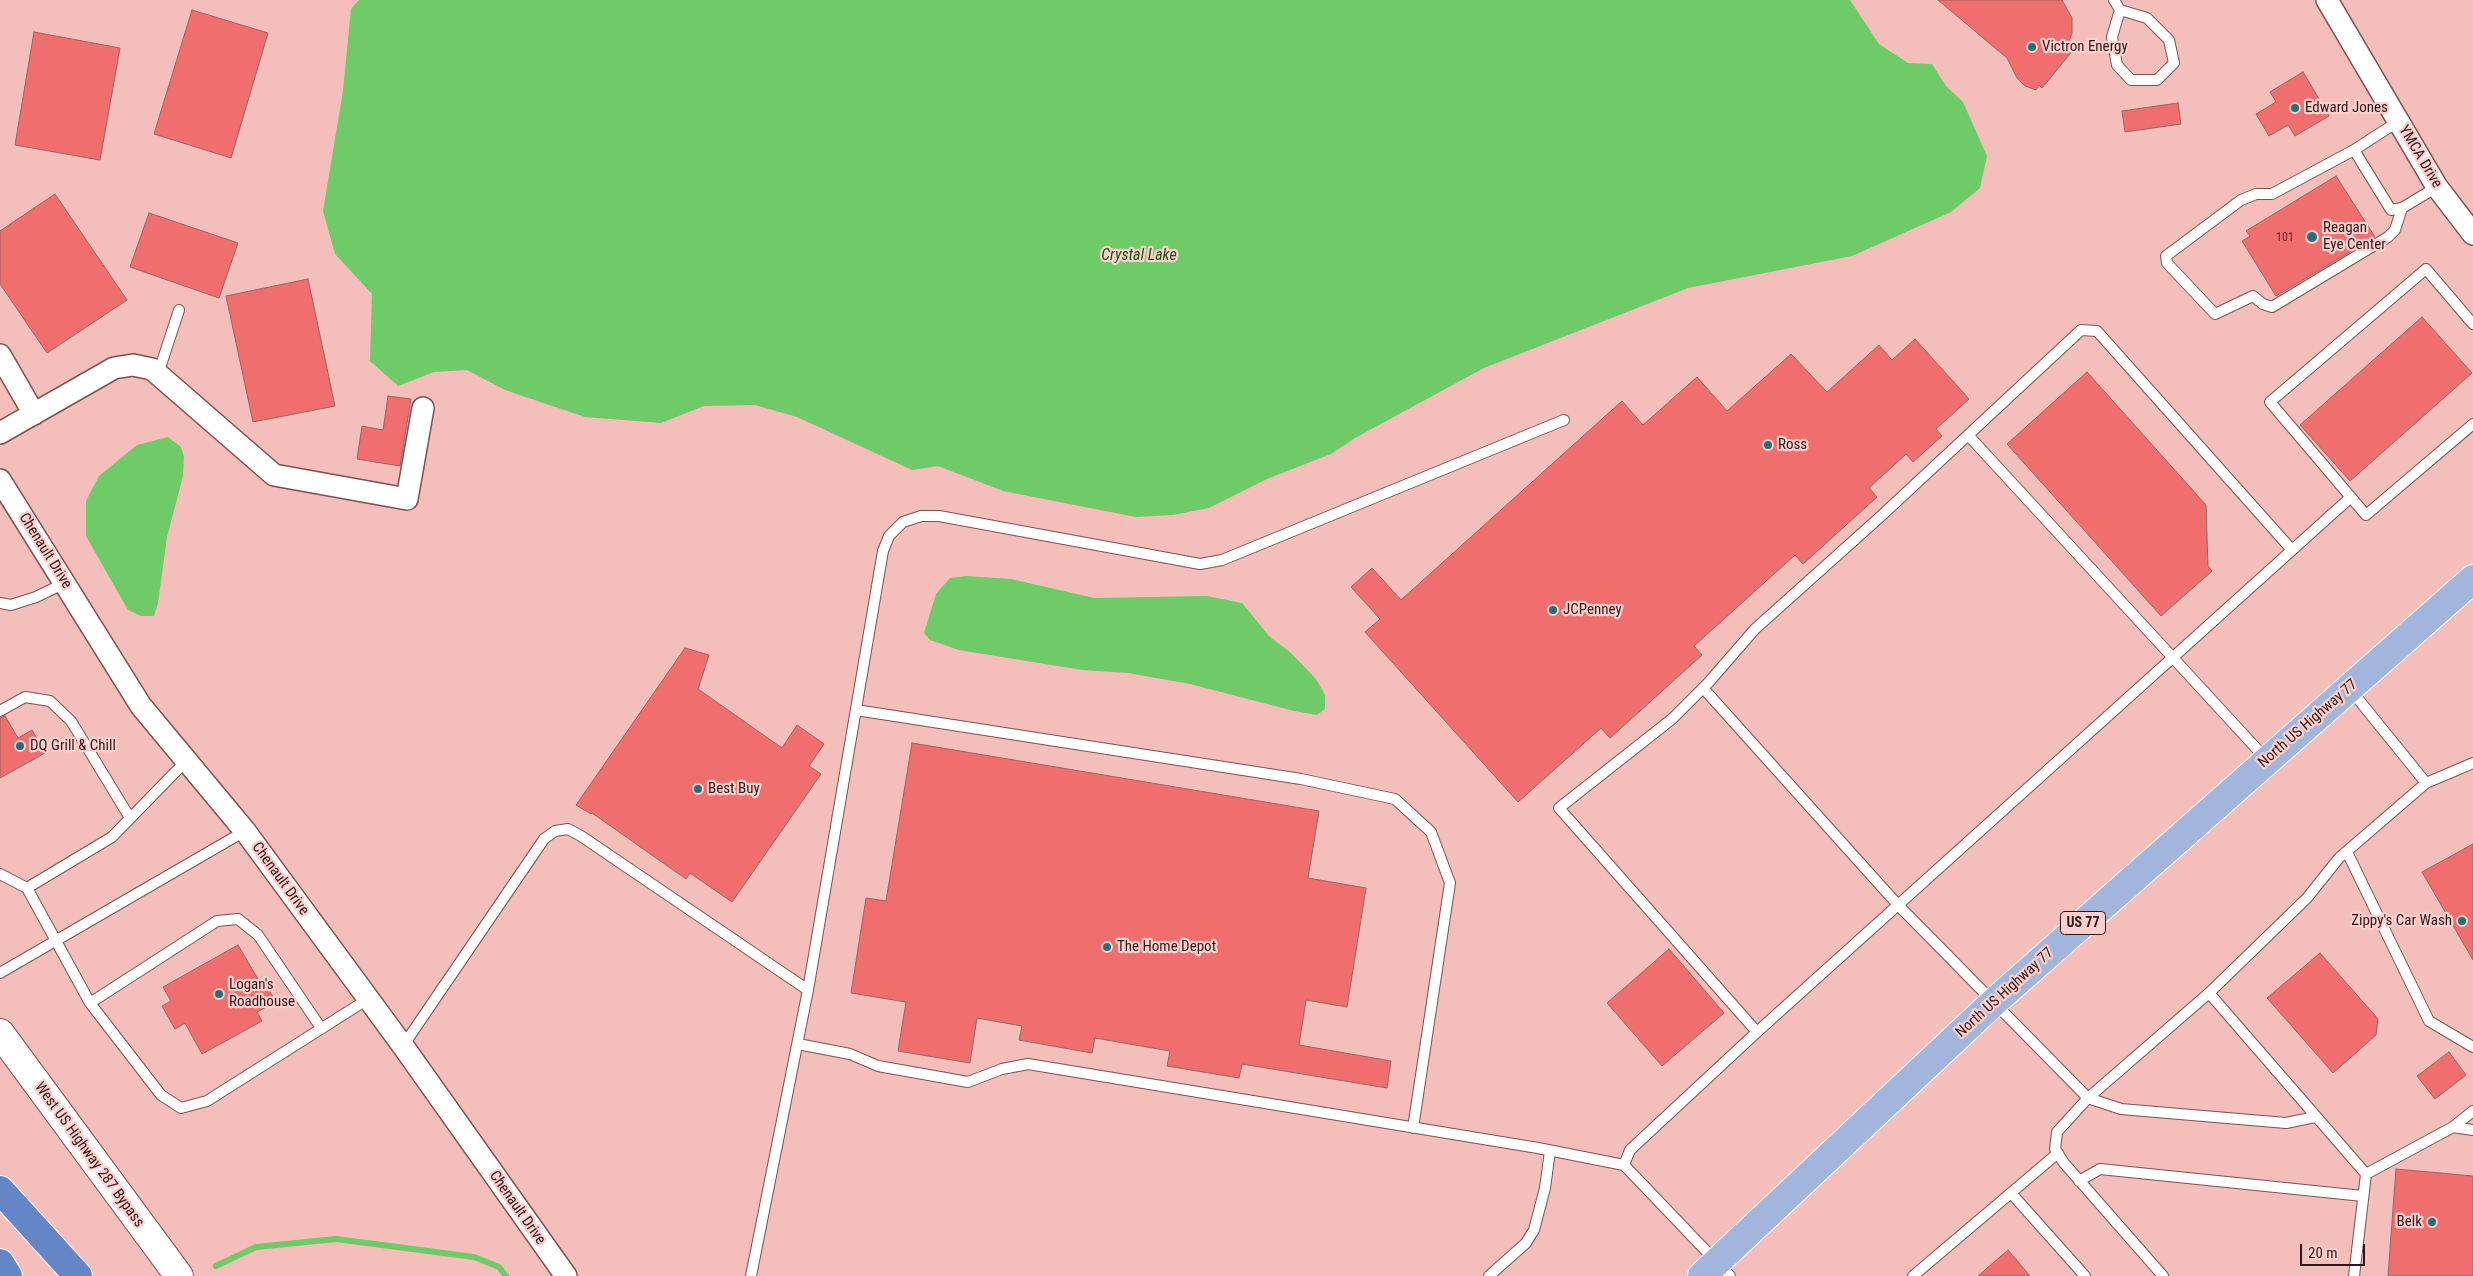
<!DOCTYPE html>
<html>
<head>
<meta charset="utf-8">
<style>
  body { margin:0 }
  #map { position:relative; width:2473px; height:1276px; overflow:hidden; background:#f4bfbb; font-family:"Roboto Condensed",sans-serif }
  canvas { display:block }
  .scale { position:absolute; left:2300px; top:1244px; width:65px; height:22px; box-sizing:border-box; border:2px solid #2d1919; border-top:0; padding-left:6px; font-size:15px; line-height:18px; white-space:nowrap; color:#2d1919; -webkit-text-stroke:4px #facfcc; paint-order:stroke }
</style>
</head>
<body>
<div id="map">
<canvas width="2473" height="1276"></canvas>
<div class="scale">20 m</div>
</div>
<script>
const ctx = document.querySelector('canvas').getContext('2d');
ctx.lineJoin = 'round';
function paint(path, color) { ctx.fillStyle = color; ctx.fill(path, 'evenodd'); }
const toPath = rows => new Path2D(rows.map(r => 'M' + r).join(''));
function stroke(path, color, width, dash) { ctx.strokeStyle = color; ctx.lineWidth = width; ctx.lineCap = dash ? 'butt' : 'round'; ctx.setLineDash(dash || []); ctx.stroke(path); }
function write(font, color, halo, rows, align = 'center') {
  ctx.font = font + ' "Roboto Condensed",sans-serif'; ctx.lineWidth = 4.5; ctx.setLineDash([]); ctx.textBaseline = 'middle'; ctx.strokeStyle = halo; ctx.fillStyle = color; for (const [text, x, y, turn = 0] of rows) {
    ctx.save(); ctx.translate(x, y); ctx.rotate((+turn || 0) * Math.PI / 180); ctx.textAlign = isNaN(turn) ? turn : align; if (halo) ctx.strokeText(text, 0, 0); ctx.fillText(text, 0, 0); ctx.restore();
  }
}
const water = toPath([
  [359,0,1850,0,1879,44,1908,63,1932,64,1946,86,1963,102,1987,156,1980,188,1951,212,1852,256,1688,288,1484,368,1355,438,1331,454,1267,479,1209,508,1173,515,1136,517,1003,491,938,466,912,470,797,417,755,405,704,406,661,423,585,417,505,390,467,370,434,372,398,386,370,361,372,294,335,254,323,211,343,91,351,9],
  [168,437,181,447,184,457,183,476,167,537,158,603,154,616,141,616,128,610,86,536,86,501,99,476,137,445],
  [966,576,1011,579,1094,598,1207,596,1242,603,1269,636,1291,653,1316,679,1325,695,1325,709,1317,715,1294,711,1190,684,1128,673,1082,670,959,650,930,640,924,633,936,594,950,578]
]);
const stream = toPath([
  [216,1266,256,1247,336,1239,474,1257,499,1267,506,1276]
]);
const building = toPath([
  [1938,0,2062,0,2072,18,2072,33,2068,44,2074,49,2042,88,2039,85,2036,90,2025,86,2017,78,2007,58,1938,0],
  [192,10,268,33,231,158,154,134,192,10],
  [34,32,120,48,100,160,15,145,34,32],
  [2303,72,2329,116,2295,136,2288,125,2269,136,2256,114,2276,102,2270,92,2303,72],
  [2178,103,2181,124,2125,132,2122,111,2178,103],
  [2336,176,2375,237,2276,296,2242,241,2250,236,2246,231,2336,176],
  [55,194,127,300,47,353,0,284,0,231,55,194],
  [149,213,238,243,219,298,130,267,149,213],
  [308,279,335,406,253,422,226,296,308,279],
  [2422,317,2472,373,2350,481,2300,425,2422,317],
  [1915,339,1969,399,1936,429,1942,436,1913,462,1906,454,1869,488,1877,497,1803,564,1795,555,1694,646,1702,655,1610,738,1601,728,1518,802,1365,632,1380,619,1351,587,1372,568,1401,600,1622,401,1643,425,1697,377,1727,411,1791,354,1827,392,1879,345,1892,360,1915,339],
  [2087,372,2206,505,2208,566,2212,571,2161,616,2007,444,2087,372],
  [388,396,411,399,400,466,357,459,362,426,383,430,388,396],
  [685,648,709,655,698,689,782,748,797,725,824,744,809,766,821,774,732,902,690,873,686,879,592,813,591,814,576,805,685,648],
  [5,716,18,738,32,730,45,753,0,778,0,718,5,716],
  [912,743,1319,811,1308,878,1366,888,1347,1007,1306,1000,1299,1045,1391,1061,1387,1088,1242,1064,1239,1078,1167,1066,1170,1051,1095,1038,1092,1053,1019,1040,1022,1026,977,1018,970,1063,898,1051,906,1002,851,993,866,898,886,901,912,743],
  [2473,844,2473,960,2422,872,2473,844],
  [238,945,259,981,263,979,276,1002,257,1012,262,1021,202,1054,185,1023,175,1029,162,1006,171,1001,163,987,238,945],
  [1669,949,1724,1013,1662,1066,1607,1003,1669,949],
  [2320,953,2378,1019,2376,1035,2333,1073,2267,998,2320,953],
  [2449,1052,2466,1075,2435,1099,2417,1076,2449,1052],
  [2396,1169,2473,1176,2473,1276,2388,1276,2396,1169],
  [2008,1250,2030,1276,1978,1276,2008,1250]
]);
const lane = toPath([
  [2114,0,2120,10,2147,18,2169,40,2174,63,2157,80,2131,80,2117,65,2112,37,2120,10],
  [2399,121,2354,150,2391,210,2402,208,2437,187],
  [2354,150,2272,194,2256,194,2241,200,2166,256,2167,263,2215,314,2253,296,2263,304,2272,307,2388,237,2395,230,2402,208],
  [2473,324,2426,269,2270,402,2366,515,2473,424],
  [158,374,179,310],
  [1968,435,2267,760],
  [0,603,11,605,36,597,65,583],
  [1703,688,1898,905,2088,1098,2121,1109,2286,1123,2315,1117],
  [856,710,1301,779,1395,799,1431,832,1450,883,1413,1128],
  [0,711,25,697,50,701,71,721,130,818],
  [2426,783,2473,763],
  [2347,852,2429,1021,2473,1047],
  [0,874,27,888,112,837,186,761],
  [27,888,90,1003,161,1095,181,1108,207,1101,368,999],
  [0,973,245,831],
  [2209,993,2366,1174,2354,1276],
  [90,1003,217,921,238,919,258,935,321,1028],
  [1757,1032,2351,497],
  [798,1044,850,1054,878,1066,968,1082,1002,1069,1028,1064,1538,1148,1624,1165,1730,1276],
  [403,1046,544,839,555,831,568,829,581,836,808,990],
  [2453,1127,2473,1130],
  [1624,1165,1630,1150,1757,1032,1559,808,1672,719,1709,682,1755,629,1880,517,2081,330,2097,331,2292,550],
  [2366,1174,2453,1127,2473,1111],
  [2079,1181,2100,1169,2363,1196],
  [2011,1193,2085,1276],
  [751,1276,808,990,883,551,889,536,903,522,921,516,939,516,1200,564,1222,560,1564,420],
  [1489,1276,1526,1243,1534,1230,1545,1188,1550,1151],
  [1913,1276,2058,1153],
  [2163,1276,2064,1163,2055,1149,2057,1132,2088,1098,2209,993,2307,898,2339,858,2426,783,2350,689]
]);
const street = toPath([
  [2327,0,2437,187,2473,234],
  [0,355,34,414],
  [0,433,114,368,133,365,152,369,274,475,407,499,423,408],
  [0,480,141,706,245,831,403,1046,566,1276]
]);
const secondary = toPath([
  [0,1033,179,1276]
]);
const primary = toPath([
  [1702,1276,1994,1002,2473,579]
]);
const highway = toPath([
  [0,1190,78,1276],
  [0,1263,8,1276]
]);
const markers = [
  [2032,47,5,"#256f75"],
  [2295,108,5,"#256f75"],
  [2312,237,6,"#256f75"],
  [1768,445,5,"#256f75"],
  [1553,610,5,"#256f75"],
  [20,746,5,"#256f75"],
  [698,789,5,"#256f75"],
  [2462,921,5,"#256f75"],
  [1107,947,5,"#256f75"],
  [219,994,5,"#256f75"],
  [2432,1222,5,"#256f75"]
];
const numberNames = [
  ["101",2285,238]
];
const shields = [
  [2083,923,45]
];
const shieldNames = [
  ["US 77",2083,923]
];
const poiNames = [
  ["Victron Energy",2042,47],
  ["Edward Jones",2305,108],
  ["Reagan",2323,228],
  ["Eye Center",2323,245],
  ["Ross",1778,445],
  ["JCPenney",1563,610],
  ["DQ Grill & Chill",30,746],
  ["Best Buy",708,789],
  ["Zippy's Car Wash",2452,921,"right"],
  ["The Home Depot",1117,947],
  ["Logan's",229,985],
  ["Roadhouse",229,1002],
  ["Belk",2422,1222,"right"]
];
const streetNames = [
  ["YMCA Drive",2420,157,59],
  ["Chenault Drive",45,551,58],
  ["North US Highway 77",2308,724,-41],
  ["Chenault Drive",280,879,54],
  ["North US Highway 77",2005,993,-42],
  ["West US Highway 287 Bypass",89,1155,54],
  ["Chenault Drive",517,1208,55]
];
const waterNames = [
  ["Crystal Lake",1139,256]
];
paint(water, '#6fca68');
stroke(stream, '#6fca68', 6);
paint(building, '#f06e6d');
stroke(building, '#956663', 1);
stroke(lane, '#7e504e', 12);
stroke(street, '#7e504e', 24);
stroke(secondary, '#7e504e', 30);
stroke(primary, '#fff', 30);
stroke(highway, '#fff', 30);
stroke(lane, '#fff', 10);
stroke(street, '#fff', 21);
stroke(secondary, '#fff', 28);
stroke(primary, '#a2b6dd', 28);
stroke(highway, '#6486c6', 28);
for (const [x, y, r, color] of markers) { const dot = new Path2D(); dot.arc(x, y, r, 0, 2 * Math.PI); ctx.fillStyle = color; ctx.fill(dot); stroke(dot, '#facfcc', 2); }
write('12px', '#5e2e2e', null, numberNames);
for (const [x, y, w] of shields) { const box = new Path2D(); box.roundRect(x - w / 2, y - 11.5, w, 23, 4); ctx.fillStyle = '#facfcc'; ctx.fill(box); stroke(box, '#2d1919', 1); }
write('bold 14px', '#2d1919', null, shieldNames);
write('15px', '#2d1919', '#facfcc', poiNames, 'left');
write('15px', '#2d1919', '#facfcc', streetNames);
write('italic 16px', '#155312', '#facfcc', waterNames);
</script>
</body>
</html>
